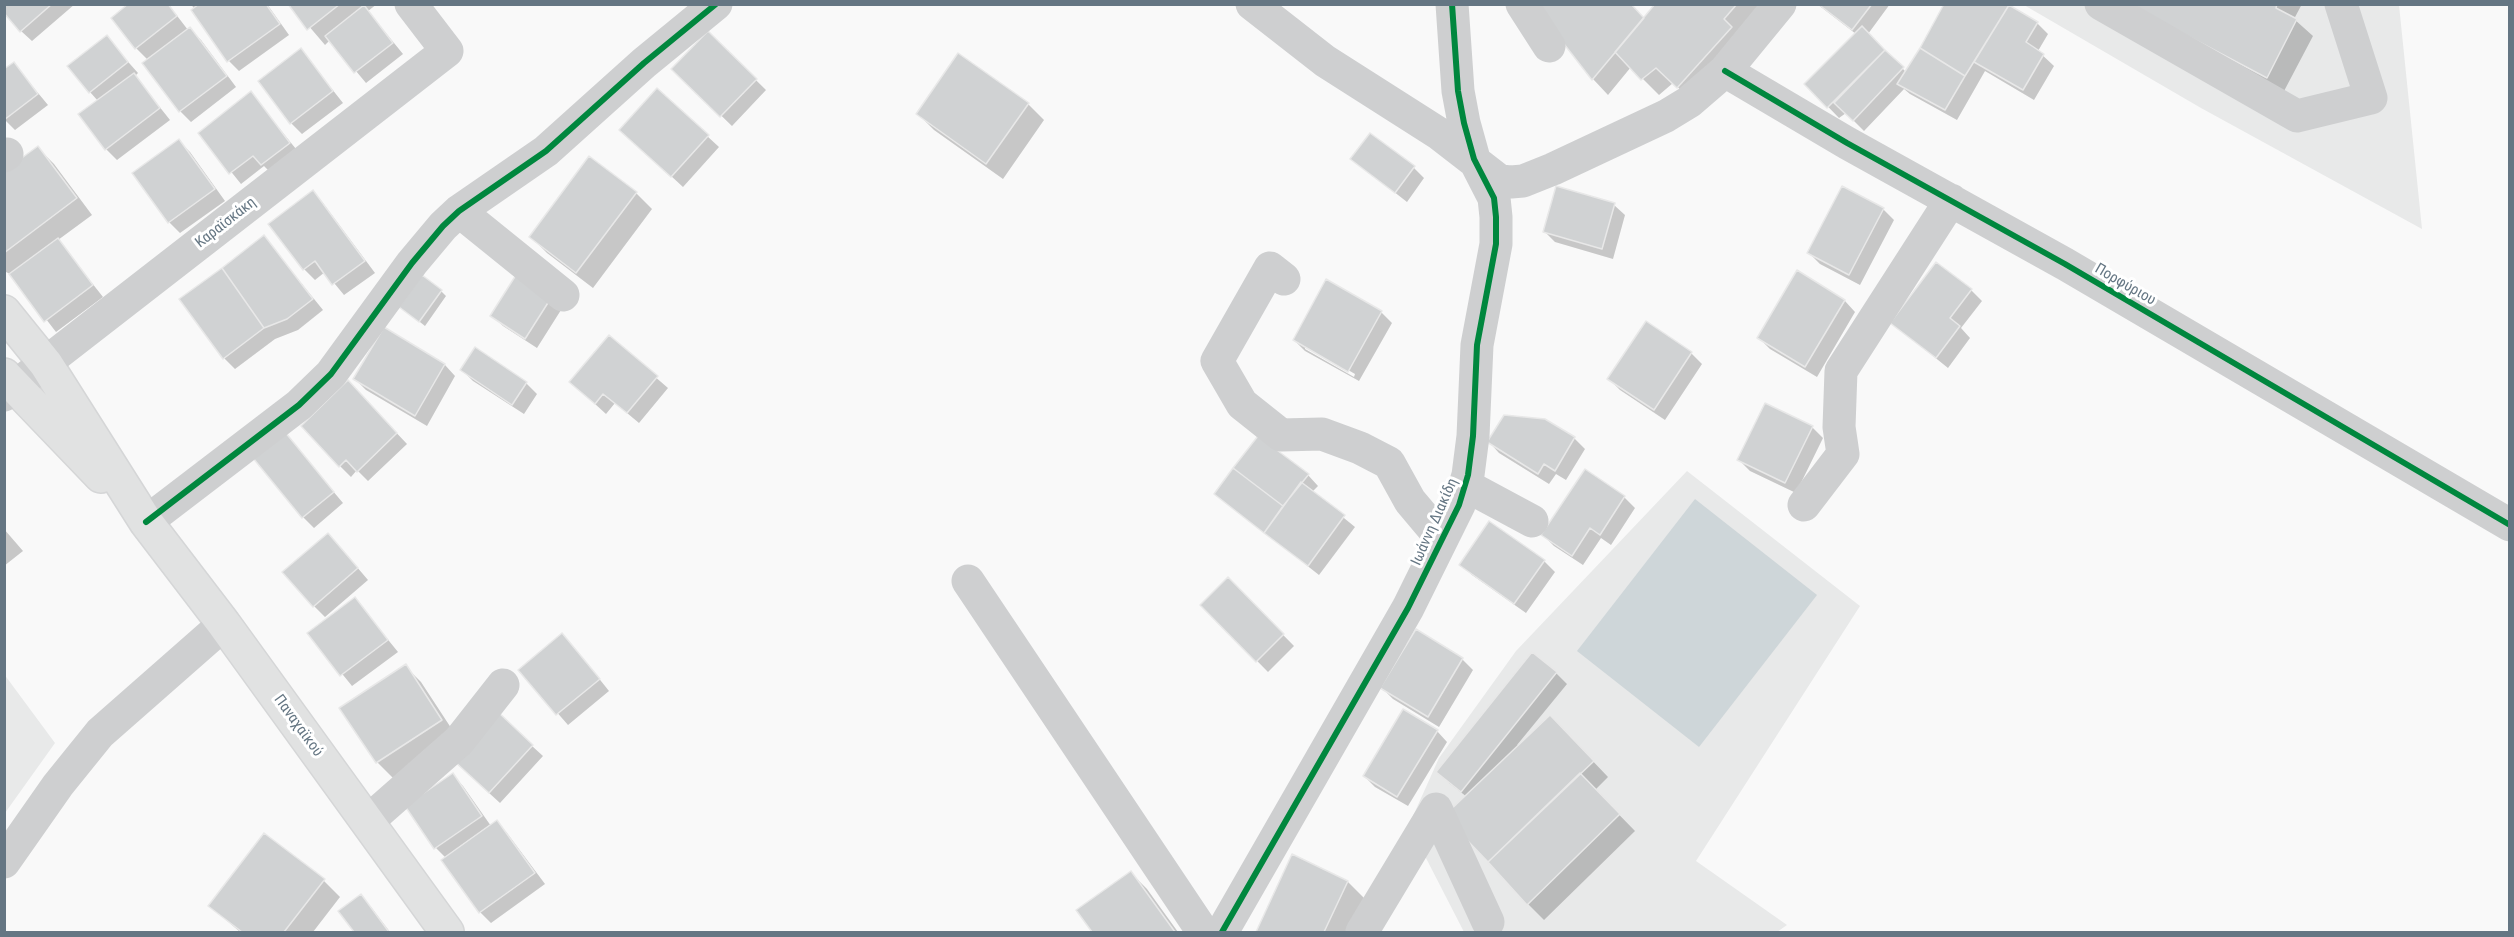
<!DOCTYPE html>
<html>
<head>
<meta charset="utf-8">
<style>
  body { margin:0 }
  #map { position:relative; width:2514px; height:937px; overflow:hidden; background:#f9f9f9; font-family:"Roboto Condensed",sans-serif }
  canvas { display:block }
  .frame { position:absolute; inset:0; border:6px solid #657683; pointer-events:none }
</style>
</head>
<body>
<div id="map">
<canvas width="2514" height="937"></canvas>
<div class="frame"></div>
</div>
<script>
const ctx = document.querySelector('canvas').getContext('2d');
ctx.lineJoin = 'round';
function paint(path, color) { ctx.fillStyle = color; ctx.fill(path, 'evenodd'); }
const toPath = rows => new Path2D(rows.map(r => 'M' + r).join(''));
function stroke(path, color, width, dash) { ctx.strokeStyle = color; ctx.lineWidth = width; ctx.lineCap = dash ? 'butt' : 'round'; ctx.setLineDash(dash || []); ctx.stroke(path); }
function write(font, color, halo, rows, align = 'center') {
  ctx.font = font + ' "Roboto Condensed",sans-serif'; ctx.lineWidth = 6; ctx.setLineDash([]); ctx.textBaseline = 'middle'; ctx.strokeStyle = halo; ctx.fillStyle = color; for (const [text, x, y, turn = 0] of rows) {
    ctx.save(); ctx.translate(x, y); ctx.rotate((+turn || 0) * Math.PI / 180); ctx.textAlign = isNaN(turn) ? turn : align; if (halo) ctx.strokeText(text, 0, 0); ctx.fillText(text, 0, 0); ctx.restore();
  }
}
const built = toPath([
  [2024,5,2399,5,2422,229,2201,108],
  [1687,471,1860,606,1696,861,1787,925,1777,932,1464,932,1409,825,1439,758,1516,651],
  [4,674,55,743,5,813,4,813]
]);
const water = toPath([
  [1695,499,1817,595,1699,747,1577,651]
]);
const shadow = toPath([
  [4,4,75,4,32,41,21,31],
  [168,4,188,30,190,29,201,40,236,87,191,122,180,111,148,60,136,48],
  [191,4,267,4,289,35,239,71,229,61],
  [290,4,377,4,368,11,403,54,366,83,330,40,325,45],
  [1535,4,1644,20,1657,4,1767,4,1694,102,1673,83,1659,95,1631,67,1608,95,1593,79],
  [1817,4,1890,4,1868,34,1906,72,1946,4,2006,4,2037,23,2048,34,2038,51,2054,66,2034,100,1985,71,1957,120,1910,94,1904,89,1864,131,1846,113,1839,118,1806,84,1856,34],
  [2129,4,2302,4,2294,19,2313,36,2283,93],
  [708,33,766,90,732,126,673,69],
  [106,37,138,73,135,76,170,120,117,160,106,149,98,101,90,92],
  [301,50,343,103,302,134,291,123],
  [14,64,48,105,15,130,4,119],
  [657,90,719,147,683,187,632,140],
  [251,93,300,154,273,175,264,166,241,184,200,133],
  [1028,104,1044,120,1003,179,934,130,918,114],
  [179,141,190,152,225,201,180,233,169,222],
  [38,148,54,164,92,215,58,240,103,297,56,332,12,275,4,271,4,173],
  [1352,159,1414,168,1424,178,1407,202],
  [313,192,323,203,375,273,344,295,325,272,315,280,304,269],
  [636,193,652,209,593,288,547,253,531,237],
  [1614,205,1625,215,1613,259,1555,242,1544,231],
  [1883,209,1894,220,1860,285,1820,264,1809,253],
  [264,237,323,310,298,330,275,339,235,369,224,358,181,300],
  [1798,273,1845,301,1855,312,1817,377,1770,349,1759,338],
  [1971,290,1982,301,1961,328,1970,338,1948,368,1892,323],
  [441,291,446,296,425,326,401,307],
  [551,299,561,310,537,348,503,326,492,316],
  [1381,312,1392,323,1359,381,1305,351,1294,340],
  [1305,345,1355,374,1354,377,1305,349],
  [1646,323,1691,353,1702,364,1665,420,1620,390,1609,379],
  [384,329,445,365,455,376,427,426,366,390,355,379],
  [609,337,668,388,639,423,615,403,606,414,571,382],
  [462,370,526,383,537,394,524,414,473,381],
  [359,393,407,444,368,481,357,470,351,477,340,466],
  [1812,427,1823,438,1796,493,1750,471,1739,460],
  [285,434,343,503,314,528,303,517],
  [1574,438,1585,449,1566,480,1556,474,1549,484,1499,453,1489,442],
  [1308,475,1318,486,1312,492,1355,527,1319,575,1216,494],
  [1624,497,1635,508,1611,545,1601,538,1583,565,1554,546,1543,535],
  [4,529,23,551,4,566],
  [339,546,368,580,325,617,314,606],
  [1544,561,1555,572,1526,613,1472,575,1461,565],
  [1228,579,1294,646,1268,672,1202,605],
  [355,599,398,652,352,686,309,633],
  [1417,631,1462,659,1473,670,1439,727,1393,699,1382,688],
  [573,646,609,691,568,725,520,670],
  [405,666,421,682,457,737,393,778,377,762],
  [1556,673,1567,684,1517,745,1566,733,1608,777,1595,790,1635,831,1544,920,1528,904,1467,797,1449,783],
  [1437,731,1447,742,1408,806,1375,787,1364,776],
  [532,746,543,756,500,803,465,771],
  [453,775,463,786,491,826,497,822,507,833,545,884,491,923,480,912,443,861,446,858,436,848],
  [264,835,324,881,340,897,313,932,240,932,210,906],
  [1293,856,1348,882,1364,898,1347,932,1257,932],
  [1131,873,1147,889,1178,932,1094,932,1078,910],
  [360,896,371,907,390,932,356,932,340,911]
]);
const building = toPath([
  [4,4,52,4,20,32,4,13,4,4],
  [128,4,168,4,177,16,135,49,111,18,128,4],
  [199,4,266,4,280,24,227,62,191,10,199,4],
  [288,4,340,4,307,30,288,4],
  [1533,4,1631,4,1644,18,1592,80,1533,4],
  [1655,4,1737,4,1724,19,1732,27,1677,88,1656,68,1641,80,1615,52,1655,4],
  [1818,4,1872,4,1852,30,1818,4],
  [1944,4,2009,5,1965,76,1920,48,1944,4],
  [2127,4,2277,4,2276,8,2297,19,2267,78,2127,4],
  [364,5,393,43,354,73,325,36,364,5],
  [2009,5,2038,22,2026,42,2044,54,2023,90,1974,62,2009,5],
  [1862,26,1885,50,1827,108,1804,84,1862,26],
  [190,27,227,76,179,112,142,63,190,27],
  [708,31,757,79,720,117,671,69,708,31],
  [107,35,128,62,89,93,67,66,107,35],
  [301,48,333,91,290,124,258,81,301,48],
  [1920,48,1965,76,1945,110,1897,84,1920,48],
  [1885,50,1904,67,1853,121,1834,103,1885,50],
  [958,53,1029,103,986,164,916,114,958,53],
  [14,62,38,94,4,120,4,69,14,62],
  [134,73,160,108,105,150,78,114,134,73],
  [657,88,709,135,671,177,619,130,657,88],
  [251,91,290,143,261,165,253,156,229,174,198,133,251,91],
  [1370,133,1415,166,1395,193,1350,159,1370,133],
  [179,139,215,189,168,223,132,173,179,139],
  [38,146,77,198,4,253,4,171,38,146],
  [589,156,637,192,576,273,529,237,589,156],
  [1556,186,1615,203,1602,249,1543,232,1556,186],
  [1842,186,1884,208,1849,275,1807,253,1842,186],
  [313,190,365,261,332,285,315,261,303,270,268,224,313,190],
  [264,235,313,299,287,319,264,328,222,268,264,235],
  [58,238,93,285,44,322,9,274,58,238],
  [1936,262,1972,289,1950,318,1960,326,1936,358,1890,323,1936,262],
  [222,268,264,328,223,359,179,299,222,268],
  [1797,270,1845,300,1805,367,1757,338,1797,270],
  [422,275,442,290,419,322,399,307,422,275],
  [516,275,551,298,525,339,490,316,516,275],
  [1326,279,1382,311,1348,372,1293,340,1326,279],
  [1646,321,1692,352,1654,410,1607,379,1646,321],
  [384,327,445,364,415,416,353,379,384,327],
  [609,335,658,376,627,413,603,394,595,404,569,382,609,335],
  [475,347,527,382,512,405,460,370,475,347],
  [348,380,397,433,357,472,346,460,339,467,301,426,348,380],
  [1765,403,1813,426,1785,483,1737,460,1765,403],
  [1504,415,1545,419,1575,437,1555,471,1544,464,1538,474,1487,442,1504,415],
  [285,432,334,492,302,518,253,458,285,432],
  [1258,436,1309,474,1283,506,1233,468,1258,436],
  [1233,468,1283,506,1264,533,1214,494,1233,468],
  [1585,469,1625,496,1600,535,1590,528,1572,556,1541,535,1585,469],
  [1301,482,1345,515,1308,566,1264,533,1301,482],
  [1489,521,1545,560,1514,604,1459,565,1489,521],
  [328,533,358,568,313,607,282,572,328,533],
  [1228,577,1284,634,1256,662,1200,605,1228,577],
  [355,597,388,640,340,676,307,633,355,597],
  [1416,629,1463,658,1428,717,1380,688,1416,629],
  [562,633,600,679,556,715,518,670,562,633],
  [1532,652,1557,672,1461,792,1436,772,1532,652],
  [406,664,442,720,376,763,339,708,406,664],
  [1403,709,1438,730,1397,797,1363,776,1403,709],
  [497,711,533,745,489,793,453,760,497,711],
  [1550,715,1594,761,1488,862,1444,816,1550,715],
  [453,773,482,816,434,849,405,806,453,773],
  [1580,773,1620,814,1527,905,1488,862,1580,773],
  [497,820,535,873,479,913,441,860,497,820],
  [264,833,325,879,284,932,242,932,208,906,264,833],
  [1292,854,1348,881,1324,932,1256,932,1292,854],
  [1131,871,1175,932,1092,932,1076,910,1131,871],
  [361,894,389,932,354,932,338,911,361,894]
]);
const minor = toPath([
  [1252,4,1325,61,1438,133,1500,181,1511,182,1523,181,1553,169,1666,116,1689,102,1725,71,1780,4],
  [1522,4,1549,46],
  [2101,4,2297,116,2371,98,2341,4],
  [1725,71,1847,143,2065,264,2510,525],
  [4,156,7,154],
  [459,211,563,295],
  [1284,279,1270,268,1217,361,1242,404,1281,435,1322,434,1360,448,1389,463,1410,501,1442,539],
  [4,395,447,51,411,4],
  [1465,485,1532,521],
  [1804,505,1843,454,1839,427,1841,371,1951,200],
  [146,522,299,405,331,374,412,263,443,226,459,211,546,151,644,63,716,4],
  [968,581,1203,932],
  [368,821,459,741,503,685],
  [4,862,58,785,100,733,224,624],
  [1222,932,1408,608,1459,505,1468,475,1473,436,1477,345,1496,244,1496,217,1494,198,1474,159,1464,123,1458,91,1452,4],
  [1362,932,1436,809,1488,922]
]);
const major = toPath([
  [4,312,46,364,146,522,224,624,447,932],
  [4,375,101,476]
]);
const cycleway = toPath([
  [1725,71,1847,143,2065,264,2510,525],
  [146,522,299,405,331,374,412,263,443,226,459,211,546,151,644,63,716,4],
  [1222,932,1408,608,1459,505,1468,475,1473,436,1477,345,1496,244,1496,217,1494,198,1474,159,1464,123,1458,91,1452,4]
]);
const streetNames = [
  ["Καραϊσκάκη",226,223,-38],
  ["Πορφύριου",2125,285,30],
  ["Ιωάννη Διακίδη",1435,522,-66],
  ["Παναχαϊκού",298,726,54]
];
paint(built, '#e8e9e9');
paint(water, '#ced6d9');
paint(shadow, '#0003');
paint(building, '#d0d2d3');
stroke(building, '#e8e8e8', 1.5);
stroke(major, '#d5d6d7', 36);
stroke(minor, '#cecfd0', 33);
stroke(major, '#e1e2e2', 33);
stroke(cycleway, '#00873e', 6);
write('15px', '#657683', '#fff', streetNames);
</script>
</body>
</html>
